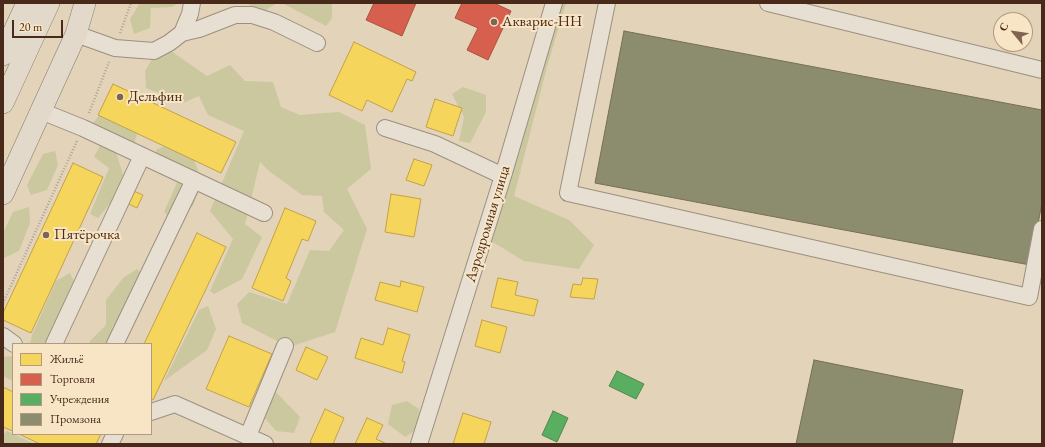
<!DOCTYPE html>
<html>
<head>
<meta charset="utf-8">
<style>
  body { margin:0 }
  #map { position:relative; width:1045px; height:447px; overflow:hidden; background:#e2d3b9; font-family:"EB Garamond",serif }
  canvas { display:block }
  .frame { position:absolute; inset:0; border:4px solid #492919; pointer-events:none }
  .legend { position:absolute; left:12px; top:343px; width:140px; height:92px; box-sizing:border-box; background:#f7e5c6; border:1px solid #b19a81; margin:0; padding:5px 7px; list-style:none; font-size:12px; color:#492919 }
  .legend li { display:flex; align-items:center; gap:8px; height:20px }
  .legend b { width:20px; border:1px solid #b19a81 }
  .north { position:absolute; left:993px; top:12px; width:40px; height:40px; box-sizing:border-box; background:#f7e5c6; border:1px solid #b19a81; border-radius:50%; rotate:299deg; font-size:11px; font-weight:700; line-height:16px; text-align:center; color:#492919 }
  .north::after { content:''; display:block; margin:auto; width:14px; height:18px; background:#7f6451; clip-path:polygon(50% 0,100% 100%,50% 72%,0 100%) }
  .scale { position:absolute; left:12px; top:20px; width:51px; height:18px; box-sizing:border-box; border:2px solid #492919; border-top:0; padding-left:5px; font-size:12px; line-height:14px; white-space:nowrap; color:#492919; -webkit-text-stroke:3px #f7e5c6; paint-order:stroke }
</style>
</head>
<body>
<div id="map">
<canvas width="1045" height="447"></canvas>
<div class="frame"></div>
<ul class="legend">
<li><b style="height:11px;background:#f6d55c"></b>Жильё</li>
<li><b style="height:11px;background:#d6604d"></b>Торговля</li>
<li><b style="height:11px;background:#5aae61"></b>Учреждения</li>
<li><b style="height:11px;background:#8c8c6e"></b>Промзона</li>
</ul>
<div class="north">С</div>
<div class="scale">20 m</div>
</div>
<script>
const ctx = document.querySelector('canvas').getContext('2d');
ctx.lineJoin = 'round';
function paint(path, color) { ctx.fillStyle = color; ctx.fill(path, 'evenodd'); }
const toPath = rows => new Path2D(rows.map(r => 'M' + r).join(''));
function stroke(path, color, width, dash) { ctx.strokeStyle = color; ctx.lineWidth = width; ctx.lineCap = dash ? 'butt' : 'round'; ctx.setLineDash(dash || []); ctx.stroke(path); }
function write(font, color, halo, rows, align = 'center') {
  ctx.font = font + ' "EB Garamond",serif'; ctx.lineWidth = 4; ctx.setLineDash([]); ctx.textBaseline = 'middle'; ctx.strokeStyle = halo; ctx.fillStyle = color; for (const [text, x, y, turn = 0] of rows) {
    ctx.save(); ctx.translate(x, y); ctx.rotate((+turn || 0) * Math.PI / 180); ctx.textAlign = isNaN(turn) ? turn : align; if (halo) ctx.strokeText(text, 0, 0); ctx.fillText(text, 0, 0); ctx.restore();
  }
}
const green = toPath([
  [140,3,178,3,172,7,151,8,150,28,134,34,130,19],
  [247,3,277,3,261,13],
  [282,3,330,3,332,4,332,18,326,26],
  [557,3,566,3,547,67,514,196,569,220,594,245,579,269,524,261,491,241],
  [171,51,207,76,230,65,245,81,273,82,281,107,300,115,339,112,365,125,371,169,347,189,367,229,335,332,289,347,242,323,237,304,249,292,287,304,310,250,329,251,344,230,324,212,322,196,302,195,269,171,260,162,245,224,262,237,242,279,214,294,210,291,233,239,210,211,244,131,208,115,199,96,183,103,146,88,145,71,152,59],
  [463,87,486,95,486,112,470,143,459,141,464,117,452,94],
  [102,111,138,130,133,148,116,152,126,184,98,218,90,214,109,168,94,157,102,142,91,126],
  [167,145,194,160,202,181,193,206,172,221,164,212,179,178,156,161,156,150],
  [55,151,58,165,47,190,31,195,27,185,43,154],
  [29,207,30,223,19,251,4,258,3,233,13,212],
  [137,269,148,280,127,321,112,327,116,344,89,344,90,341,106,325,106,300,123,278],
  [70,273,78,290,61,328,66,344,30,344,32,335,56,281],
  [208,306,216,329,207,350,164,381,199,310],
  [13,356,13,381,3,376,3,357],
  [263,391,275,391,300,417,294,433,276,431,257,409],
  [407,401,419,409,418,429,405,437,388,424,392,405],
  [7,431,34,444,3,444,3,435]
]);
const homes = toPath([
  [354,42,416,72,412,81,407,79,392,112,367,100,362,111,329,95,354,42],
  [113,84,236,142,221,173,98,115,113,84],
  [435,99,462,108,453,136,426,127,435,99],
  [414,159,432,165,424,186,406,180,414,159],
  [73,163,103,177,31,333,3,320,3,313,73,163],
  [131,190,143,195,137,208,125,202,131,190],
  [391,194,421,199,414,237,385,232,391,194],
  [285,208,316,221,308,241,302,239,286,278,291,281,283,301,252,288,285,208],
  [197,233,226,247,153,400,151,399,151,344,144,344,197,233],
  [498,278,518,282,515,295,538,300,534,316,491,307,498,278],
  [583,278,598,279,594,299,570,297,573,284,581,285,583,278],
  [401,281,424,287,417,312,375,300,380,282,400,287,401,281],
  [482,320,507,327,500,353,475,346,482,320],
  [388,328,410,335,402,361,405,362,402,373,355,358,361,338,383,345,388,328],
  [229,336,272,354,249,407,206,389,229,336],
  [306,347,328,357,317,380,296,370,306,347],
  [3,387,13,392,13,431,3,427,3,387],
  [325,409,344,418,333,444,314,444,310,442,325,409],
  [463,413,491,422,484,444,453,444,463,413],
  [367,418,383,425,376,439,387,444,355,444,367,418],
  [19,434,101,434,96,444,40,444,19,434]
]);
const shops = toPath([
  [374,3,416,3,402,36,366,20,374,3],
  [462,3,494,3,511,11,488,60,467,50,478,28,455,18,462,3]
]);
const public = toPath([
  [617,371,644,384,636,399,609,386,617,371],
  [553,411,568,418,557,442,542,435,553,411]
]);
const industry = toPath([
  [624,31,1042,110,1042,203,1030,265,595,183,624,31],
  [814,360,963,390,952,444,796,444,814,360]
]);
const path = toPath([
  [120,33,131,3],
  [89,113,109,62],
  [3,303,77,141]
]);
const minor = toPath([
  [607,3,568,193,1029,297,1042,229],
  [768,3,1042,70],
  [182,33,190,14,192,3],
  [76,34,115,48,154,51,169,43,182,33,199,29,235,15,252,15,274,22,317,43],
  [41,111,83,128,264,213],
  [385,128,435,144,503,176],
  [3,336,14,344],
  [54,344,142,156],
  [115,344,194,180],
  [151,412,175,404,265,444],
  [248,436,285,346],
  [110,444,115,434],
  [419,444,503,176,554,3]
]);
const major = toPath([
  [3,55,27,3],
  [3,103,49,3],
  [3,194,76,34,85,3]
]);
const markers = [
  [494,22,4,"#7f6451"],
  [120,97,4,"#7f6451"],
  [46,235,4,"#7f6451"]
];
const poiNames = [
  ["Акварис-НН",502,22],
  ["Дельфин",128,97],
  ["Пятёрочка",54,235]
];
const streetNames = [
  ["Аэродромная улица",488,224,-73]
];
paint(green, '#cbc89f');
paint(homes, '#f6d55c');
stroke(homes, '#c2a148', 1);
paint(shops, '#d6604d');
stroke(shops, '#ac503d', 1);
paint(public, '#5aae61');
stroke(public, '#55864b', 1);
paint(industry, '#8c8c6e');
stroke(industry, '#786e54', 1);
stroke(minor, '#9c8f7f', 18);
stroke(major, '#85786a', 22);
stroke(path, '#aba297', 2.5, [1, 2]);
stroke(minor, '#e6dfd2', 16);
stroke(major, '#e2d9ca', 21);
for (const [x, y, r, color] of markers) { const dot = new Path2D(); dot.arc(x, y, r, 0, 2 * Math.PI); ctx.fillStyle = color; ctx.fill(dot); stroke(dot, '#f7e5c6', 1.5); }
write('15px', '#492919', '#f7e5c6', poiNames, 'left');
write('15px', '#492919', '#f7e5c6', streetNames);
</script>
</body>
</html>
